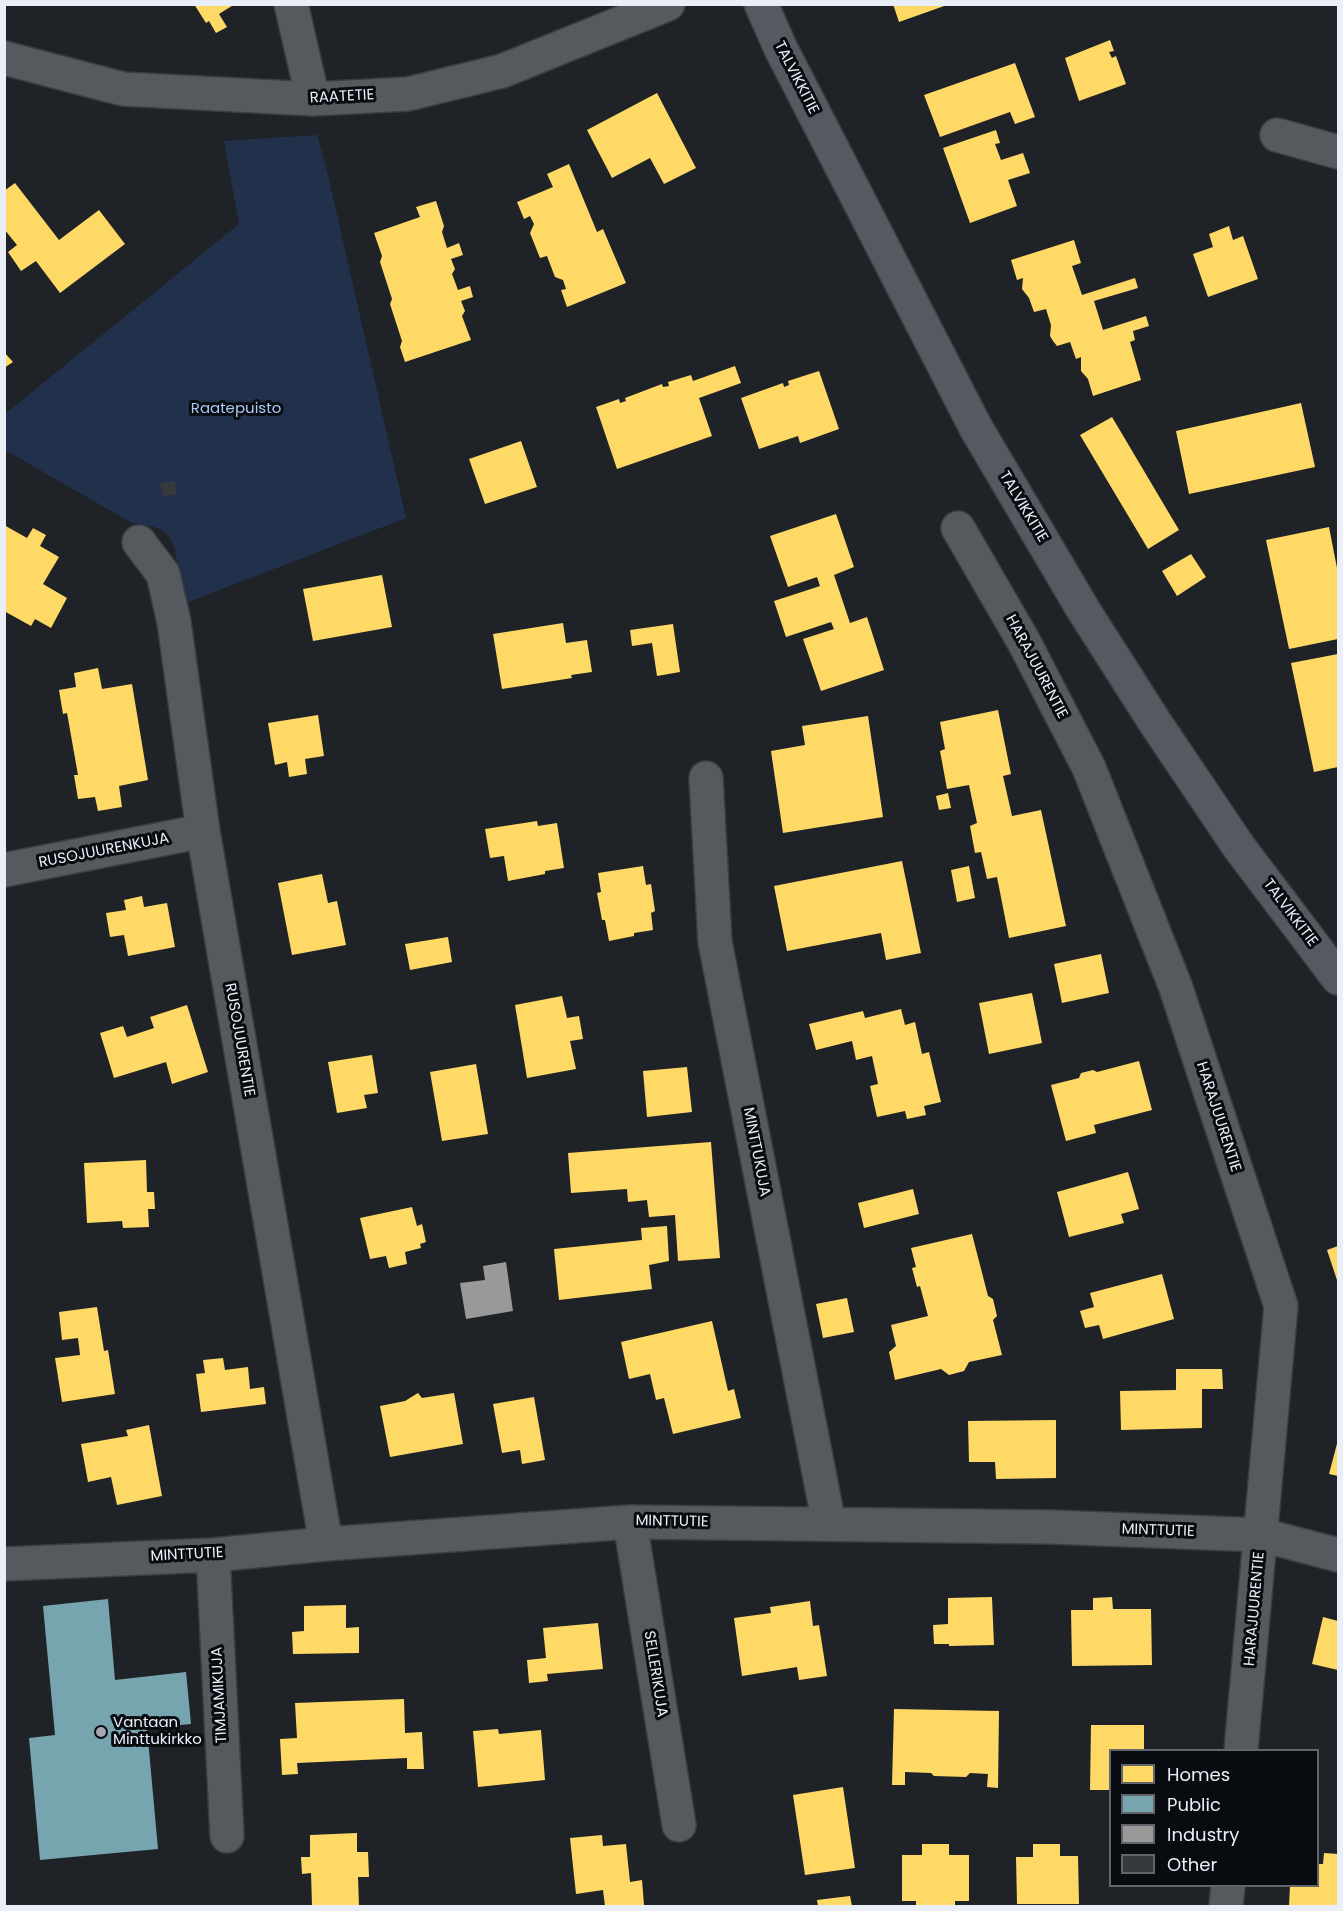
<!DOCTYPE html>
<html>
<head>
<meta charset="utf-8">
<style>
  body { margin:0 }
  #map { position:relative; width:1343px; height:1911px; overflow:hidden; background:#1f2328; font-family:Poppins,sans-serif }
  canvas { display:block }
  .frame { position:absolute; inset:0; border:6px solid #eaeef6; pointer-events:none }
  .legend { position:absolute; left:1109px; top:1749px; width:210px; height:138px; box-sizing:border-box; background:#080b10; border:2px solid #62666c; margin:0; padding:8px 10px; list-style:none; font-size:18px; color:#eaeef6 }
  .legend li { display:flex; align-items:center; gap:12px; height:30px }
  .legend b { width:30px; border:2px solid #62666c }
</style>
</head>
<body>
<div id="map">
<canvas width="1343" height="1911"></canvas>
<div class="frame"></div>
<ul class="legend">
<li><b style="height:16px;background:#ffd966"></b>Homes</li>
<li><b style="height:16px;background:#76a5af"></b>Public</li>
<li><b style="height:16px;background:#999"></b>Industry</li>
<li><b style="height:16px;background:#36393e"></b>Other</li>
</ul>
</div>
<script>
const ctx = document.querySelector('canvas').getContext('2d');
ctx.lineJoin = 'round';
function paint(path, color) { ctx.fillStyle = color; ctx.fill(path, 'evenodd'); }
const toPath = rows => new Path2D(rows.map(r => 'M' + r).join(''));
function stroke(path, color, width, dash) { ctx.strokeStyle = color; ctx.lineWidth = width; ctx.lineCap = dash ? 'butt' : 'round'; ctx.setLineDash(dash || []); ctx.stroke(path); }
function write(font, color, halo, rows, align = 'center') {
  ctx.font = font + ' Poppins,sans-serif'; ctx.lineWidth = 6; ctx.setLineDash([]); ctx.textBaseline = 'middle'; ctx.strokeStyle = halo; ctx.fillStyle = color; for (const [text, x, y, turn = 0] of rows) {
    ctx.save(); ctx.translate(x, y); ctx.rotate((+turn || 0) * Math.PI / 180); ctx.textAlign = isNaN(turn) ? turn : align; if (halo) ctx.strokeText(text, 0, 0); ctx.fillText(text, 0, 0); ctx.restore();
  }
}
const green = toPath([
  [317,135,327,171,406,518,183,604,175,549,170,538,162,530,151,526,132,523,5,450,5,414,239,224,224,141]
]);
const homes = toPath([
  [194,4,235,4,219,14,227,27,216,33,209,21,206,23],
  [893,4,947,4,947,5,899,22],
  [1110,40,1114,51,1109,52,1112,58,1116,56,1126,84,1079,101,1065,58],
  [1015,63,1035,117,1015,124,1010,112,940,137,924,95],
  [657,93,696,168,664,184,650,158,612,178,587,130],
  [996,130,1000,143,995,144,1001,160,1023,153,1030,173,1008,180,1017,206,970,223,943,148],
  [569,164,597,232,603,229,626,283,567,307,561,290,566,289,563,280,555,277,547,256,540,258,530,233,534,224,530,216,524,219,517,202,553,187,547,174],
  [15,183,59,240,99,210,125,244,60,293,36,261,21,271,8,252,17,245,4,229,4,191],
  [436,201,444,226,442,232,447,248,459,243,463,255,451,259,455,269,452,274,458,290,470,286,473,297,461,301,465,311,462,316,471,340,405,362,400,347,402,341,390,304,392,299,380,262,382,256,374,233,420,217,416,207],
  [1229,226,1233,240,1243,236,1258,279,1208,297,1193,254,1213,247,1209,234],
  [1074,240,1081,263,1072,266,1082,295,1135,278,1138,288,1094,301,1103,330,1146,316,1149,326,1133,331,1135,340,1130,342,1141,380,1093,396,1088,379,1081,371,1081,357,1076,359,1070,342,1057,346,1053,341,1050,336,1051,325,1046,309,1034,312,1029,298,1022,289,1023,278,1017,280,1011,260],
  [4,352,13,362,4,368],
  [735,366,741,383,699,398,712,436,617,469,596,407,619,399,620,403,626,401,625,398,662,384,663,387,669,386,668,382,691,375,693,381],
  [819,371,839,429,800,443,798,436,759,449,741,398,783,383,784,387,789,385,788,381],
  [1301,403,1315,467,1189,494,1176,431],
  [1112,417,1179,530,1148,549,1080,435],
  [521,441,537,487,485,504,469,459],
  [836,514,854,567,834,575,850,623,867,617,884,670,821,691,803,639,834,629,831,622,786,637,774,601,820,586,817,577,788,587,770,536],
  [4,525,27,538,33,528,46,535,40,546,59,557,43,584,67,598,51,628,35,619,31,626,4,611],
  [1329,527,1338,573,1338,639,1289,649,1266,540],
  [1191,554,1206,577,1177,596,1162,571],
  [382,575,392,627,313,641,303,589],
  [563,623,566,643,587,640,592,672,571,675,572,678,502,689,493,634],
  [673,624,680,672,657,676,652,643,632,646,630,630],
  [1338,654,1338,767,1314,772,1291,663],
  [98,668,102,689,132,684,148,780,119,786,122,807,98,811,95,797,78,799,74,775,78,775,67,713,63,714,59,690,76,687,74,673],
  [998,710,1011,774,1003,776,1012,816,1041,810,1066,926,1009,938,997,877,987,879,981,852,975,853,970,826,977,823,969,785,947,789,940,751,945,749,940,722],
  [318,715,324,756,305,759,307,774,289,777,287,762,275,765,268,723],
  [868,716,883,817,783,833,771,751,805,745,802,726],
  [948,793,951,808,939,810,936,796],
  [537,821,538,826,557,823,564,868,545,871,545,874,508,881,504,856,490,858,485,829],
  [902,861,921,953,886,960,881,933,787,951,774,886],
  [643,866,646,885,651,884,655,911,651,913,653,930,634,933,634,936,609,941,605,920,602,920,597,893,601,892,598,873],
  [969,866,975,898,957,902,951,870],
  [322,874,328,903,337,901,346,945,292,955,278,883],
  [142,896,144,907,167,903,175,947,128,956,124,935,110,937,106,913,126,910,124,900],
  [448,937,452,962,410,970,405,944],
  [1101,954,1109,993,1062,1003,1054,964],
  [1032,993,1042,1043,989,1054,979,1003],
  [562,996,567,1018,579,1016,583,1039,570,1041,576,1069,527,1078,515,1005],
  [187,1005,208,1072,172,1084,166,1062,114,1078,100,1033,123,1026,127,1037,154,1028,150,1017],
  [901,1009,905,1025,915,1022,922,1054,929,1052,941,1102,924,1106,926,1115,907,1119,905,1111,877,1117,870,1086,878,1084,872,1056,856,1060,852,1041,816,1050,809,1024,863,1011,865,1018],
  [372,1055,378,1093,364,1095,367,1108,337,1113,328,1062],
  [1139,1061,1152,1110,1094,1125,1096,1133,1066,1141,1051,1085,1079,1078,1081,1073,1093,1070,1097,1072],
  [476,1064,488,1134,442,1141,430,1072],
  [687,1067,692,1112,647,1117,643,1071],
  [711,1142,720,1258,678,1261,675,1215,649,1217,647,1200,628,1202,627,1189,571,1193,568,1153],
  [146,1160,147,1192,154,1192,155,1209,148,1209,149,1227,123,1228,122,1221,87,1223,84,1163],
  [1128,1172,1139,1209,1121,1214,1124,1223,1069,1237,1057,1192],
  [913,1189,919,1214,864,1228,858,1203],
  [412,1207,417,1226,422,1224,426,1242,420,1244,421,1248,405,1252,407,1264,389,1268,386,1256,370,1259,360,1218],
  [667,1226,669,1261,649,1265,652,1289,559,1300,554,1249,642,1240,641,1228],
  [972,1234,988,1296,993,1299,997,1316,993,1320,1002,1355,969,1362,964,1371,949,1375,941,1369,895,1380,889,1352,896,1346,891,1325,928,1316,920,1286,917,1287,912,1268,916,1267,911,1248],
  [1338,1246,1338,1283,1327,1250],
  [1162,1274,1174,1319,1103,1339,1099,1325,1085,1328,1080,1311,1094,1307,1090,1293],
  [847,1298,854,1332,823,1338,816,1304],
  [97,1307,104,1351,108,1350,115,1394,62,1402,55,1358,80,1355,78,1338,62,1340,59,1312],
  [712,1321,728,1391,734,1389,741,1418,673,1434,664,1398,656,1400,650,1374,629,1379,621,1342],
  [223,1358,225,1370,248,1367,250,1389,264,1387,266,1404,201,1412,196,1374,205,1373,203,1360],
  [1176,1369,1222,1369,1223,1389,1202,1389,1202,1428,1121,1430,1120,1391,1176,1390],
  [418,1393,422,1398,454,1393,463,1444,390,1457,380,1406,405,1401],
  [534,1397,545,1460,522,1464,520,1450,502,1453,493,1404],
  [1056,1420,1056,1478,996,1479,995,1462,969,1462,968,1421],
  [149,1425,162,1496,117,1505,111,1477,88,1482,81,1444,128,1436,126,1430],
  [1338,1440,1338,1476,1329,1474],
  [992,1597,994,1645,949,1646,949,1644,934,1644,933,1625,948,1624,948,1598],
  [1112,1597,1113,1609,1151,1609,1152,1665,1072,1666,1071,1610,1093,1610,1093,1598],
  [810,1601,813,1626,819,1625,827,1676,799,1680,797,1667,742,1676,734,1618,771,1613,770,1607],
  [346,1605,346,1628,359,1627,359,1653,293,1654,292,1632,304,1631,304,1606],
  [1323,1617,1338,1621,1338,1670,1312,1664],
  [598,1623,603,1669,547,1674,548,1681,529,1683,527,1660,546,1658,543,1628],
  [404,1699,405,1733,422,1732,424,1769,407,1769,407,1758,297,1763,298,1774,282,1775,280,1739,297,1738,295,1703],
  [894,1709,999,1711,998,1788,987,1787,988,1774,970,1773,966,1777,934,1776,931,1773,905,1772,905,1785,892,1785],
  [1091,1725,1144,1725,1144,1750,1110,1750,1110,1790,1090,1790],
  [498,1729,499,1734,541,1730,545,1780,478,1787,473,1731],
  [843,1787,855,1868,805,1875,793,1795],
  [357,1833,357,1852,368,1852,369,1877,358,1877,359,1906,312,1906,311,1873,302,1874,301,1857,310,1857,310,1835],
  [602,1835,603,1846,626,1844,630,1882,642,1880,644,1905,605,1906,603,1890,576,1894,570,1838],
  [922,1844,949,1844,949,1855,969,1855,969,1901,955,1901,955,1906,916,1906,916,1901,902,1901,902,1855,922,1855],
  [1033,1844,1060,1844,1060,1856,1078,1856,1079,1904,1017,1904,1016,1857,1033,1857],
  [1324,1853,1338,1854,1338,1906,1289,1906,1290,1886,1318,1886,1318,1864,1323,1864],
  [850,1896,852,1906,818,1906,817,1900]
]);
const public = toPath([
  [108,1599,115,1680,186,1672,191,1724,147,1728,158,1849,40,1860,29,1738,55,1735,43,1606]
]);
const industry = toPath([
  [506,1262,513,1311,466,1319,460,1283,485,1280,483,1266]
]);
const building = toPath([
  [175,481,177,494,163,497,160,483]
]);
const street = toPath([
  [291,4,313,99],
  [4,58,123,89,313,99,408,94,502,71,668,4],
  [1277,135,1338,152],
  [958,528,1024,642,1089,768,1176,988,1281,1306,1241,1750],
  [139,542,163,574,174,622,203,831,326,1544],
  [706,778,715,942,829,1524],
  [4,870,203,831],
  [630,1522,679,1825],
  [213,1555,227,1836],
  [4,1564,213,1555,326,1544,630,1522,1051,1527,1262,1535,1338,1555],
  [1226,1906,1228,1886]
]);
const primary = toPath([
  [761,4,781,49,976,428,1084,611,1156,724,1239,847,1338,978]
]);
const markers = [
  [101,1732,6,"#a3a7ae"]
];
const streetNames = [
  ["TALVIKKITIE",796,78,63],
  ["RAATETIE",342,97,-3],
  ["TALVIKKITIE",1023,507,59],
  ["HARAJUURENTIE",1036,667,62],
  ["RUSOJUURENKUJA",104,851,-11],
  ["TALVIKKITIE",1290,913,53],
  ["RUSOJUURENTIE",239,1040,80],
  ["HARAJUURENTIE",1218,1117,72],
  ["MINTTUKUJA",756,1152,79],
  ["MINTTUTIE",672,1522,1],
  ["MINTTUTIE",1158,1531,2],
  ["MINTTUTIE",187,1555,-3],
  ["HARAJUURENTIE",1255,1609,-85],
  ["SELLERIKUJA",655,1674,81],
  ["TIMJAMIKUJA",220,1695,-93]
];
const parkNames = [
  ["Raatepuisto",236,409]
];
const poiNames = [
  ["Vantaan",113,1723],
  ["Minttukirkko",113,1740]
];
paint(green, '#22314b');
paint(homes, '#ffd966');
paint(public, '#76a5af');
paint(industry, '#999');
paint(building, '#36393e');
stroke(street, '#3b3d42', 36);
stroke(primary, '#3b3d42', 36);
stroke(street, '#565a5e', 33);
stroke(primary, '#555a61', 33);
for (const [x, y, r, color] of markers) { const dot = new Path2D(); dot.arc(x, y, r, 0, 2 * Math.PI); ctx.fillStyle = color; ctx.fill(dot); stroke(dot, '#080b10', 2); }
write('15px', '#eaeef6', '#080b10', streetNames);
write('15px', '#adcaf7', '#080b10', parkNames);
write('15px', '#eaeef6', '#080b10', poiNames, 'left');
</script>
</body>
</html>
